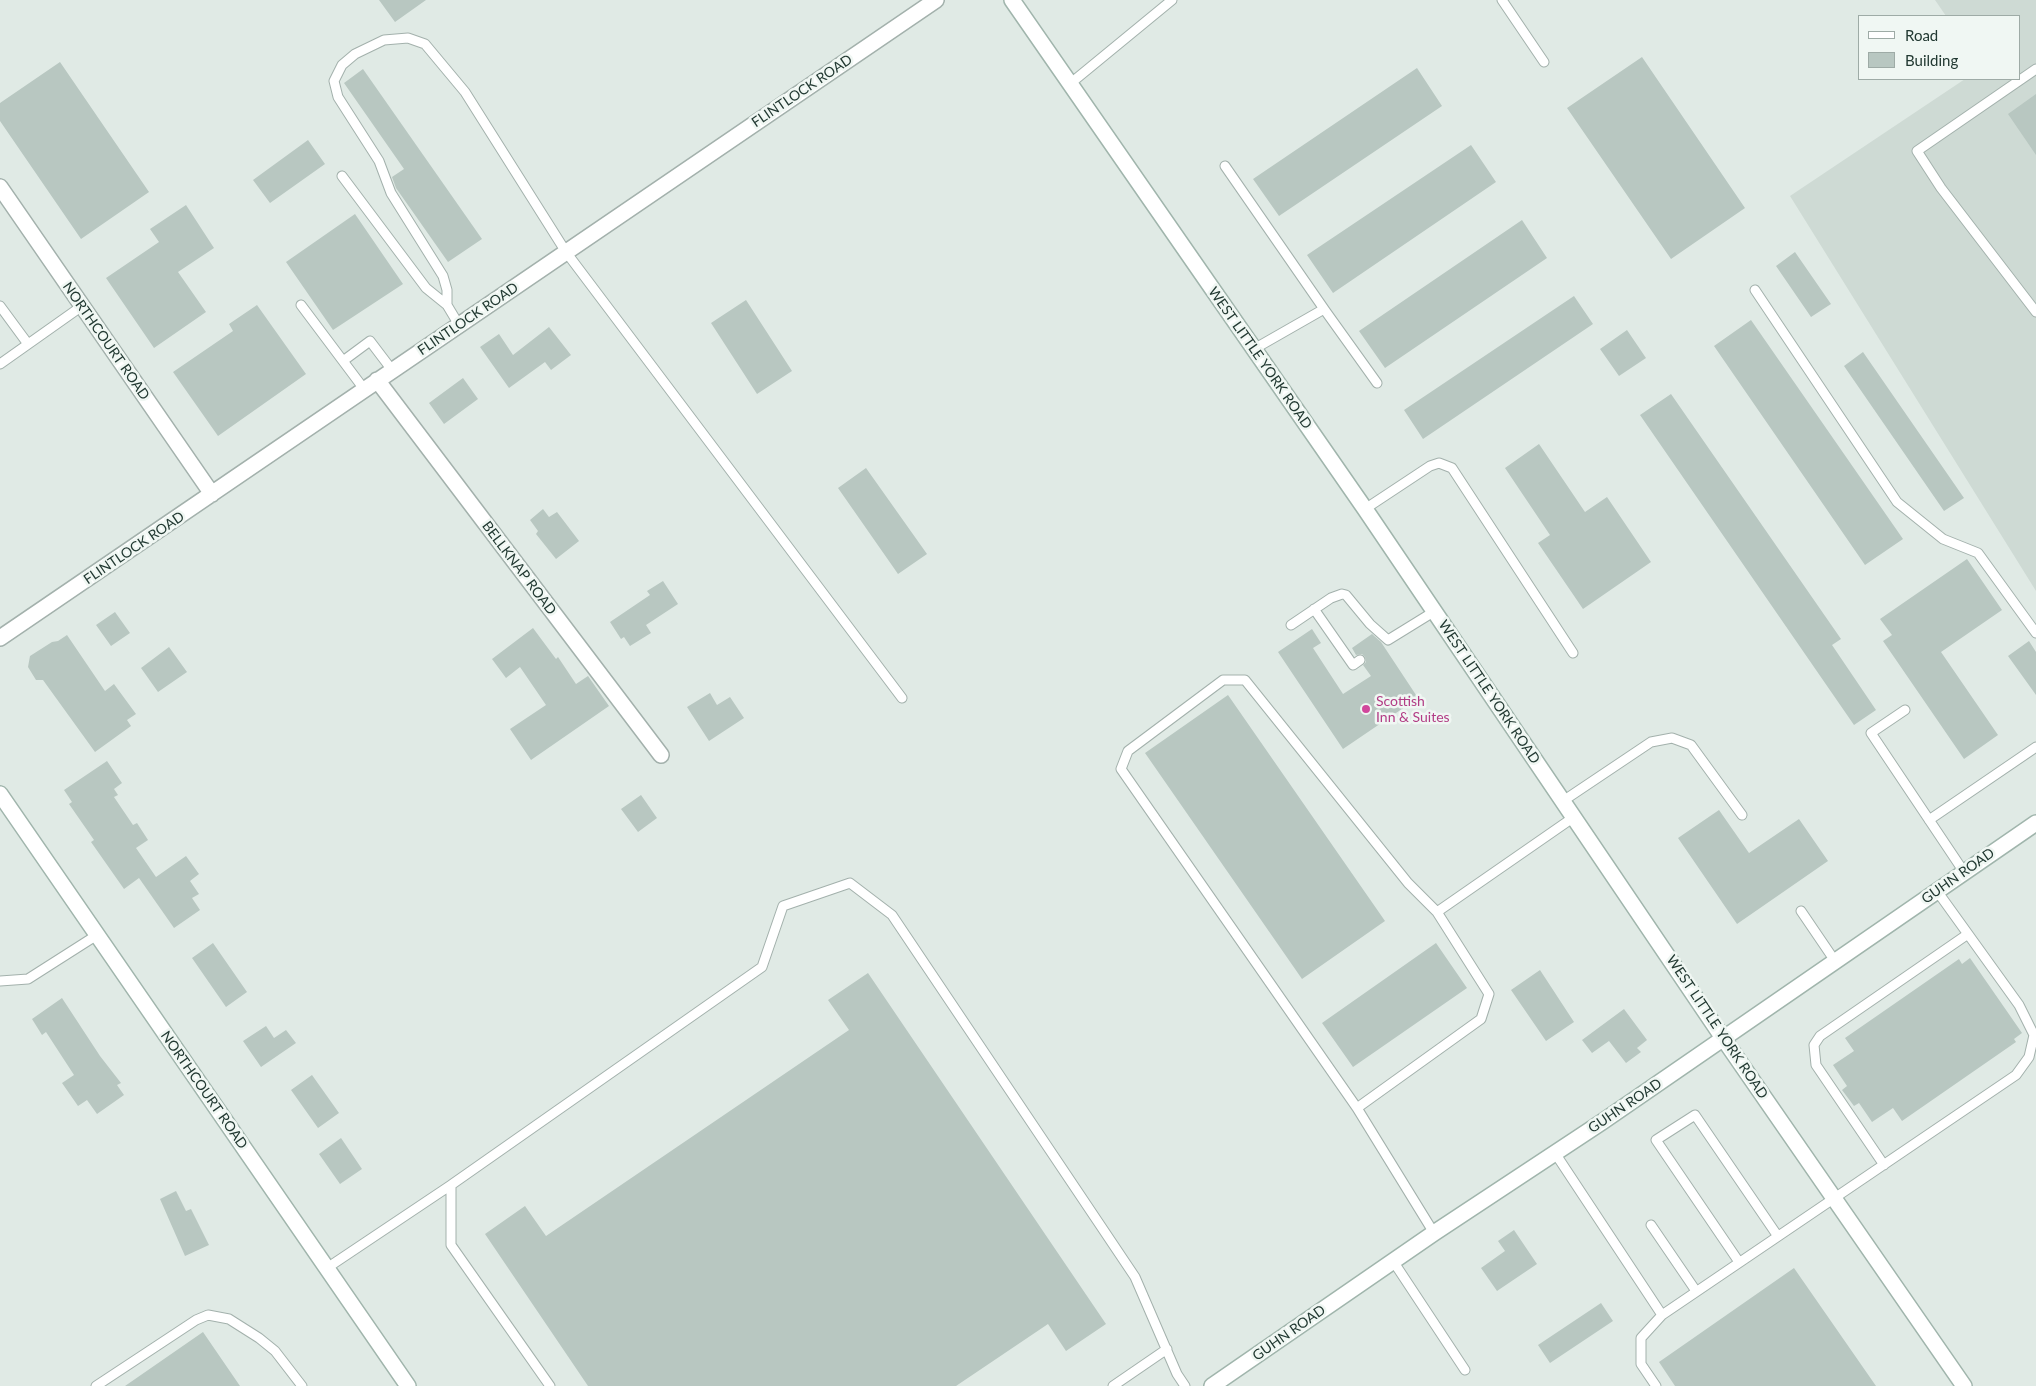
<!DOCTYPE html>
<html>
<head>
<meta charset="utf-8">
<style>
  body { margin:0 }
  #map { position:relative; width:2036px; height:1386px; overflow:hidden; background:#e0eae5; font-family:Lato,sans-serif }
  canvas { display:block }
  .legend { position:absolute; left:1858px; top:15px; width:162px; height:65px; box-sizing:border-box; background:#f0f7f3; border:1px solid #9eaba6; margin:0; padding:6px 9px; list-style:none; font-size:15px; color:#223932 }
  .legend li { display:flex; align-items:center; gap:10px; height:25px }
  .legend b { width:25px; border:1px solid #9eaba6 }
</style>
</head>
<body>
<div id="map">
<canvas width="2036" height="1386"></canvas>
<ul class="legend">
<li><b style="height:6px;background:#fff"></b>Road</li>
<li><b style="height:14px;background:#b8c7c1"></b>Building</li>
</ul>
</div>
<script>
const ctx = document.querySelector('canvas').getContext('2d');
ctx.lineJoin = 'round';
function paint(path, color) { ctx.fillStyle = color; ctx.fill(path, 'evenodd'); }
const toPath = rows => new Path2D(rows.map(r => 'M' + r).join(''));
function stroke(path, color, width, dash) { ctx.strokeStyle = color; ctx.lineWidth = width; ctx.lineCap = dash ? 'butt' : 'round'; ctx.setLineDash(dash || []); ctx.stroke(path); }
function write(font, color, halo, rows, align = 'center') {
  ctx.font = font + ' Lato,sans-serif'; ctx.lineWidth = 5; ctx.setLineDash([]); ctx.textBaseline = 'middle'; ctx.strokeStyle = halo; ctx.fillStyle = color; for (const [text, x, y, turn = 0] of rows) {
    ctx.save(); ctx.translate(x, y); ctx.rotate((+turn || 0) * Math.PI / 180); ctx.textAlign = isNaN(turn) ? turn : align; if (halo) ctx.strokeText(text, 0, 0); ctx.fillText(text, 0, 0); ctx.restore();
  }
}
const built = toPath([
  [1935,0,2036,0,2036,591,1790,196,1965,79,2020,79,2020,16,1946,16]
]);
const building = toPath([
  [379,0,426,0,395,22],
  [1642,57,1745,208,1671,259,1567,108],
  [60,62,149,192,81,239,0,121,0,103],
  [1417,68,1442,106,1279,216,1253,179],
  [363,69,482,239,448,262,396,188,392,177,404,169,344,83],
  [2036,94,2036,155,2008,114],
  [308,140,325,164,270,203,253,180],
  [1471,145,1496,182,1333,293,1307,255],
  [186,205,214,248,178,272,206,312,154,348,106,278,159,242,150,229],
  [355,214,403,284,333,330,286,262],
  [1522,220,1547,258,1385,368,1359,331],
  [1795,252,1831,304,1811,317,1776,266],
  [1574,296,1593,324,1423,439,1404,410],
  [746,300,792,371,757,394,711,323],
  [257,305,306,374,218,436,173,372,233,331,229,324],
  [1751,320,1903,539,1865,565,1714,346],
  [549,327,571,355,551,370,545,362,509,388,480,347,499,334,513,355],
  [1627,330,1646,358,1619,376,1600,349],
  [1863,352,1964,498,1944,511,1844,366],
  [463,378,478,399,444,424,429,403],
  [1671,394,1841,639,1832,645,1876,710,1854,725,1640,415],
  [1539,444,1585,512,1607,497,1651,562,1583,609,1538,543,1550,535,1505,468],
  [866,468,927,554,898,574,838,488],
  [543,509,549,517,557,512,579,541,556,559,536,534,538,531,530,520],
  [1967,559,2002,610,1941,652,1998,735,1964,759,1883,641,1892,635,1880,619],
  [663,581,678,604,646,625,651,633,630,646,624,637,621,639,610,622,650,595,647,591],
  [115,612,130,633,111,646,96,625],
  [533,628,556,659,558,657,576,684,588,676,609,706,531,760,510,729,546,705,520,667,506,678,492,659],
  [1312,629,1321,643,1313,648,1343,694,1371,676,1363,665,1366,662,1365,657,1362,654,1356,655,1352,648,1372,634,1381,642,1418,698,1343,749,1278,652],
  [67,635,105,691,114,684,136,714,127,720,131,726,95,752,43,680,36,680,28,667,30,656,52,642,58,641],
  [2029,641,2036,652,2036,695,2008,656],
  [169,647,187,672,158,692,141,668],
  [710,693,717,705,730,697,744,718,709,741,687,707],
  [1228,695,1385,921,1302,979,1145,753],
  [107,761,122,783,114,789,118,795,114,797,133,825,137,823,148,840,136,848,156,877,186,856,199,874,190,881,199,894,192,898,200,910,174,928,139,878,124,889,91,842,94,840,69,804,72,802,64,790],
  [641,795,657,818,638,832,621,809],
  [1719,810,1749,853,1799,819,1828,861,1737,924,1678,838],
  [213,943,247,992,226,1007,192,958],
  [1436,943,1467,988,1353,1067,1322,1023],
  [1970,958,2022,1033,2014,1039,2016,1042,1902,1121,1893,1108,1872,1122,1859,1103,1854,1106,1842,1090,1847,1086,1833,1065,1854,1051,1845,1038,1959,959,1962,964],
  [1540,970,1574,1022,1546,1041,1511,990],
  [868,973,1106,1324,1066,1351,1048,1324,956,1386,588,1386,485,1234,525,1206,546,1236,849,1030,828,1000],
  [62,998,100,1056,121,1083,117,1085,124,1095,97,1114,87,1100,78,1106,62,1083,74,1075,46,1032,42,1035,32,1019],
  [1624,1009,1647,1040,1637,1048,1641,1052,1626,1063,1609,1041,1592,1053,1582,1040],
  [266,1026,274,1038,286,1030,296,1043,261,1067,243,1041],
  [312,1075,339,1113,318,1128,291,1090],
  [341,1138,362,1169,340,1184,319,1154],
  [176,1191,186,1211,191,1209,209,1245,185,1256,160,1199],
  [1514,1230,1537,1264,1497,1291,1481,1268,1505,1251,1498,1241],
  [1794,1268,1876,1386,1675,1386,1659,1362],
  [1601,1303,1613,1321,1550,1363,1538,1345],
  [203,1332,240,1386,125,1386]
]);
const lane = toPath([
  [1502,0,1544,62],
  [2036,69,1917,151,1941,188,2036,312],
  [1071,83,1172,0],
  [1225,166,1324,309],
  [342,176,426,288,447,305],
  [1755,290,1897,502,1943,539,1978,553,2036,633],
  [301,305,364,389],
  [0,306,28,344],
  [459,325,447,305,447,290,443,276,391,193,379,161,338,97,334,81,342,65,355,54,384,40,408,38,425,44,465,92,566,252,902,698],
  [1254,349,1324,309,1377,383],
  [343,361,370,341,392,370],
  [0,364,82,306],
  [1365,509,1430,466,1439,463,1452,468,1573,653],
  [1314,609,1353,665,1360,660],
  [1291,625,1331,598,1342,594,1346,595,1370,624,1388,640,1435,611],
  [1905,710,1871,733,1964,872],
  [1563,801,1651,742,1672,738,1691,745,1742,815],
  [1929,820,2036,747],
  [1801,911,1835,961],
  [1437,912,1574,817],
  [0,981,28,979,97,935],
  [1357,1108,1481,1019,1489,994,1437,912,1408,883,1245,680,1223,680,1128,751,1121,769,1357,1108,1434,1233],
  [1555,1153,1662,1315],
  [1884,1165,1816,1065,1814,1045,1820,1036,1968,934],
  [1651,1225,1696,1291],
  [1393,1261,1465,1370],
  [1739,1262,1656,1140,1695,1115,1777,1235],
  [327,1268,451,1185],
  [96,1386,196,1320,208,1315,229,1319,259,1338,275,1351,302,1386],
  [550,1386,451,1245,451,1185,762,967,783,906,850,883,892,915,1135,1277,1177,1374,1185,1386],
  [1113,1386,1167,1349],
  [1656,1386,1641,1364,1641,1338,1662,1315,2016,1075,2029,1057,2034,1035,2019,1005,1937,891]
]);
const street = toPath([
  [0,187,212,494],
  [377,380,661,755],
  [0,638,936,0]
]);
const secondary = toPath([
  [1012,0,1365,509,1723,1038,1964,1386],
  [0,794,408,1386],
  [1212,1386,1434,1233,1602,1122,2036,823]
]);
const markers = [
  [1366,709,5,"#d1479c"]
];
const streetNames = [
  ["FLINTLOCK ROAD",802,91,-34],
  ["FLINTLOCK ROAD",468,319,-34],
  ["NORTHCOURT ROAD",106,341,55],
  ["WEST LITTLE YORK ROAD",1260,358,55],
  ["FLINTLOCK ROAD",134,548,-34],
  ["BELLKNAP ROAD",519,568,53],
  ["WEST LITTLE YORK ROAD",1489,692,56],
  ["GUHN ROAD",1958,876,-35],
  ["WEST LITTLE YORK ROAD",1717,1027,56],
  ["NORTHCOURT ROAD",204,1090,55],
  ["GUHN ROAD",1625,1106,-34],
  ["GUHN ROAD",1289,1333,-35]
];
const hotelNames = [
  ["Scottish",1376,701],
  ["Inn & Suites",1376,717]
];
paint(built, '#cedad4');
paint(building, '#b8c7c1');
stroke(lane, '#a3b1ac', 11);
stroke(street, '#a3b1ac', 18);
stroke(secondary, '#a0b5ac', 18);
stroke(lane, '#fff', 9);
stroke(street, '#fff', 15);
stroke(secondary, '#fff', 15);
for (const [x, y, r, color] of markers) { const dot = new Path2D(); dot.arc(x, y, r, 0, 2 * Math.PI); ctx.fillStyle = color; ctx.fill(dot); stroke(dot, '#f0f7f3', 2); }
write('14px', '#223932', '#f0f7f3', streetNames);
write('14px', '#b23c85', '#f0f7f3', hotelNames, 'left');
</script>
</body>
</html>
